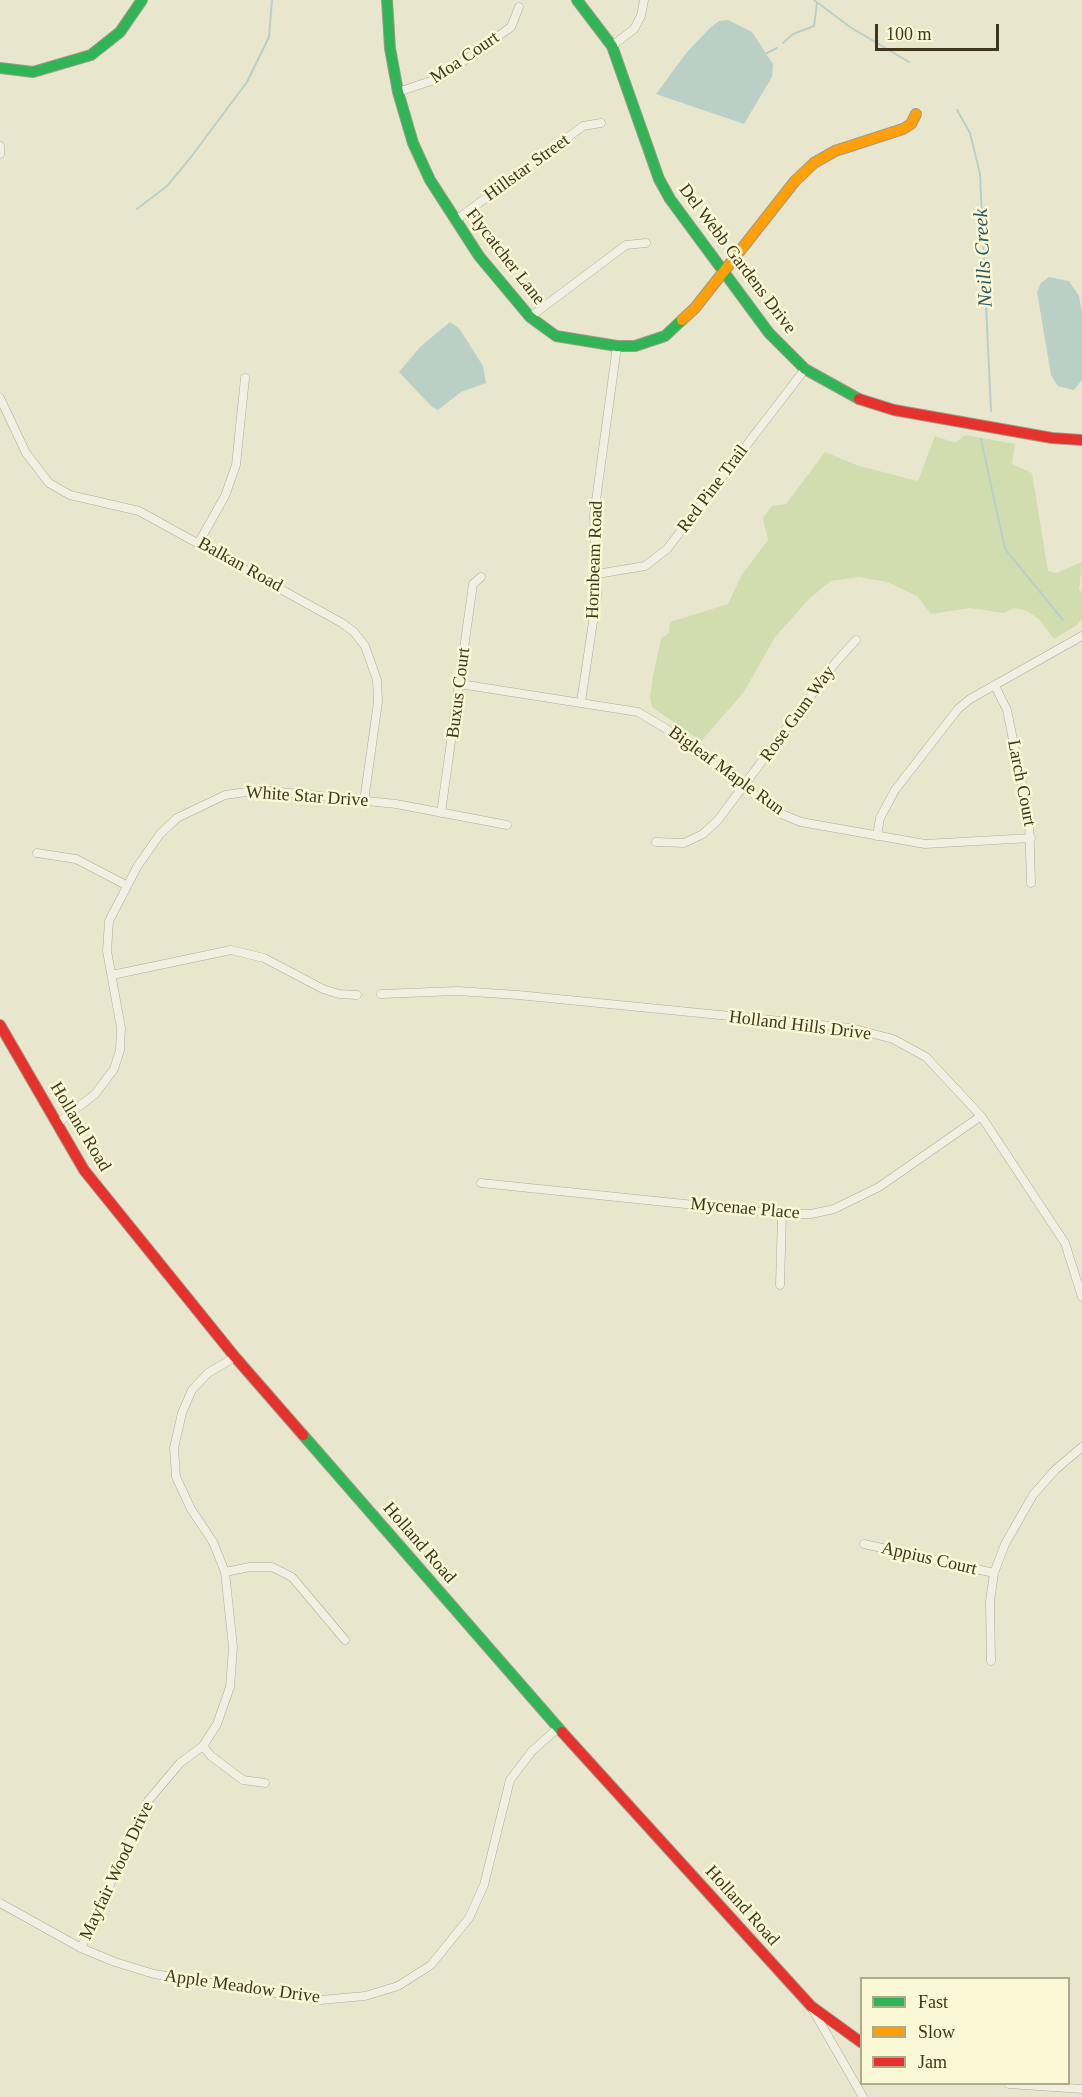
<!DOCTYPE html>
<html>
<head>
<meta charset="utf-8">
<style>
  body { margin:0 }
  #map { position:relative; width:1082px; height:2097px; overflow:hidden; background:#e8e7ce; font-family:"Times New Roman",serif }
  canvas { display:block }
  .legend { position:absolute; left:860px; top:1977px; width:210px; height:108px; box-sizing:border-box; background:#faf8d5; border:2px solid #afaa8c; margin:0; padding:8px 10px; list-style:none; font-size:18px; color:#3f361e }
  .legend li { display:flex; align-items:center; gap:12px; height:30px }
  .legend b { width:30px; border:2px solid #afaa8c }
  .scale { position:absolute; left:875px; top:24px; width:124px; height:27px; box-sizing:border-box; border:3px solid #3f361e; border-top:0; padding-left:8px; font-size:18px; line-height:21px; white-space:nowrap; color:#3f361e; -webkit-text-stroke:4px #faf8d5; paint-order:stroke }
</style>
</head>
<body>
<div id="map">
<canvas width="1082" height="2097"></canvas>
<ul class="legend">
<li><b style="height:8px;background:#30b455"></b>Fast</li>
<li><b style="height:8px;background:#ff9f0a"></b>Slow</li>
<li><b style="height:8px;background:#e5322d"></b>Jam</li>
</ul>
<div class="scale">100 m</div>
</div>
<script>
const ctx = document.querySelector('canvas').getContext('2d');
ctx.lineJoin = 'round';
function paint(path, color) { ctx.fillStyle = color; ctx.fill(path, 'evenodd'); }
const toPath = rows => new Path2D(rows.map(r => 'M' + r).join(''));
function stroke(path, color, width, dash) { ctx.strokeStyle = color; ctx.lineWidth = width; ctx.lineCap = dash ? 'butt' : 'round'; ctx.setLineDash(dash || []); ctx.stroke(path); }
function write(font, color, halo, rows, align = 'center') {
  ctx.font = font + ' "Times New Roman",serif'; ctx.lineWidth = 5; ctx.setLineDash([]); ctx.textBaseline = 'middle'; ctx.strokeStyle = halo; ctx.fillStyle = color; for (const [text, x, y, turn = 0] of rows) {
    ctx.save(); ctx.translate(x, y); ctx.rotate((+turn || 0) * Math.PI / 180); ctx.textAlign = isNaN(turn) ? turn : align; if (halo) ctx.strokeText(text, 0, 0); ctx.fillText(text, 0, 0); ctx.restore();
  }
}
const green = toPath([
  [965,435,1015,444,1012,464,1032,473,1048,571,1056,573,1082,562,1079,590,1082,592,1082,619,1077,625,1054,639,1040,620,1027,611,1014,608,1004,613,970,608,931,614,917,596,887,582,859,577,831,581,810,598,775,637,744,692,701,741,652,707,650,698,653,676,661,639,669,633,670,622,728,604,741,576,768,540,763,518,772,506,786,504,825,452,859,466,918,481,935,436,955,443]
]);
const water = toPath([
  [728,20,752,32,773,64,772,77,744,124,656,94,687,52,711,27,719,21],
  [1049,277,1069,281,1079,296,1082,312,1082,380,1074,390,1058,386,1051,375,1037,292,1041,283],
  [450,322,459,328,483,366,486,383,461,392,438,410,432,407,399,372,421,346]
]);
const stream = toPath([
  [814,0,850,27,909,62],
  [783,43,793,34,814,26,817,3],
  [765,54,777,48],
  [957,110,970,133,980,174,991,411],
  [137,209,167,186,191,157,247,82,269,37,272,0],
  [981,439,1005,549,1063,620]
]);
const street = toPath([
  [612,46,634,29,641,16,644,0],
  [398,92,440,78,511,27,519,7],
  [0,146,0,154],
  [456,220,583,126,601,123],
  [530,317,626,245,646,243],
  [0,398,26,453,49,483,70,495,139,511,342,623,354,632,365,646,377,680,378,702,364,801],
  [199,542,225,496,236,465,245,378],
  [597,574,645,566,667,549,805,369],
  [460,684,638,712,665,728,779,813,801,822,925,844,1031,838],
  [995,686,1007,710,1029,818,1031,883],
  [581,702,597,595,594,515,617,346],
  [441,813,473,584,481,577],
  [877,836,880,818,895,790,958,709,970,699,1082,636],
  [656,842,684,843,703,834,718,820,836,662,856,640],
  [37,853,76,859,126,885],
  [112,975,231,950,264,958,323,989,339,994,357,995],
  [381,994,457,991,518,995,851,1028,893,1039,926,1057,981,1116,1065,1243,1082,1297],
  [58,1123,95,1094,114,1069,120,1050,121,1028,107,951,109,921,137,867,160,834,177,818,225,795,261,790,396,804,507,825],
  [481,1183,782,1214,811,1214,834,1209,879,1187,981,1116],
  [780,1285,782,1214],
  [864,1544,994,1573],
  [225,1572,250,1567,272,1567,292,1577,345,1640],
  [991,1661,990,1601,994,1573,1005,1544,1033,1495,1055,1470,1082,1447],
  [203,1746,211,1756,243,1780,265,1783],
  [0,1903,81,1948,115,1962,154,1974,320,2000,365,1996,398,1986,431,1965,469,1918,484,1885,510,1780,532,1751,558,1728],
  [81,1948,148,1801,180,1763,203,1746,217,1724,230,1687,233,1647,225,1572,213,1542,191,1509,176,1477,174,1448,182,1413,192,1390,208,1373,235,1357],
  [813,2010,863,2097],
  [1009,2084,1082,2089]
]);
const fast = toPath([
  [387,0,390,48,398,92,413,143,430,180,479,256,530,317,556,336,617,346,635,346,665,336,682,320],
  [577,0,612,46,659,179,670,199,769,333,805,369,859,399],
  [0,68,33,72,91,55,120,32,142,0],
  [303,1435,562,1732]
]);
const slow = toPath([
  [682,320,695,308,795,181,814,163,835,151,903,129,911,124,916,114]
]);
const jam = toPath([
  [859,399,894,410,1052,438,1082,440],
  [0,1025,84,1170,235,1357,303,1435],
  [562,1732,811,2006,862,2043]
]);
const streetNames = [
  ["Moa Court",465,58,-34],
  ["Hillstar Street",527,168,-36],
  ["Flycatcher Lane",505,257,52],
  ["Del Webb Gardens Drive",737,259,53],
  ["Red Pine Trail",713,489,-53],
  ["Hornbeam Road",595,560,-88],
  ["Balkan Road",240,565,29],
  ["Buxus Court",459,693,-83],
  ["Rose Gum Way",798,714,-54],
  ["Bigleaf Maple Run",726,771,36],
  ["Larch Court",1021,783,79],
  ["White Star Drive",307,797,4],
  ["Holland Hills Drive",800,1026,7],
  ["Holland Road",80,1127,59],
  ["Mycenae Place",745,1209,5],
  ["Holland Road",419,1543,49],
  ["Appius Court",929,1559,13],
  ["Mayfair Wood Drive",117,1871,-65],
  ["Holland Road",742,1906,48],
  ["Apple Meadow Drive",242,1987,8]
];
const waterNames = [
  ["Neills Creek",984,258,-93]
];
paint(green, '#d1dcaf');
paint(water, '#bad0c7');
stroke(stream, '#bad0c7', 2);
stroke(street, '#aeab98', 9);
stroke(fast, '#9e9b87', 12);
stroke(slow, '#9e9b87', 12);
stroke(jam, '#9e9b87', 12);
stroke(street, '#f0efe1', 8);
stroke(fast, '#30b455', 10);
stroke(slow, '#ff9f0a', 10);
stroke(jam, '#e5322d', 10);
write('18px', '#3f361e', '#faf8d5', streetNames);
write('italic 20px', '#2b5761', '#faf8d5', waterNames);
</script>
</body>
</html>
